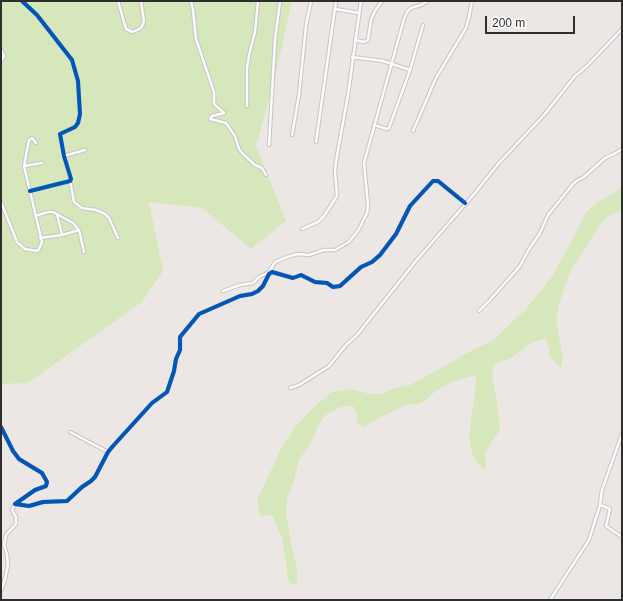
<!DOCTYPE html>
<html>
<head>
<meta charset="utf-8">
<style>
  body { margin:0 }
  #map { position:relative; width:623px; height:601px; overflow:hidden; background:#ece7e4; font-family:Helvetica,sans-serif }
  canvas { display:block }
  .frame { position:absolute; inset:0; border:2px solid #2e2e2e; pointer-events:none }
  .scale { position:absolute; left:485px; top:16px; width:90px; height:18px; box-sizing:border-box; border:2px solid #2e2e2e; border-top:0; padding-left:5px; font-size:12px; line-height:14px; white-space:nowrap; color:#2e2e2e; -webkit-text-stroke:3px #fff; paint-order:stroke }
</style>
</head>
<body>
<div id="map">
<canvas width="623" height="601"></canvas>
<div class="frame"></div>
<div class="scale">200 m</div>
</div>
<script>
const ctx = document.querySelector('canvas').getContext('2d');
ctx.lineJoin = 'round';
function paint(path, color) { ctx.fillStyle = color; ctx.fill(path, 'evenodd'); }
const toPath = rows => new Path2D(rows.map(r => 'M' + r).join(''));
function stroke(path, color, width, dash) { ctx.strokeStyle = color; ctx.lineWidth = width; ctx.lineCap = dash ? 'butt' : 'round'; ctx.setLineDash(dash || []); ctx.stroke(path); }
const green = toPath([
  [1,1,292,1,274,82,256,146,286,221,251,249,202,208,149,202,163,271,142,302,28,383,1,384],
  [622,186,622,209,603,220,569,274,559,304,556,320,563,358,561,368,551,358,546,338,533,342,511,358,493,365,493,378,499,417,500,430,489,446,485,455,486,467,483,470,473,457,469,438,476,382,475,375,452,382,436,391,424,401,416,405,409,404,376,419,364,427,357,424,357,416,354,407,351,406,341,407,327,414,319,424,311,443,299,460,293,484,287,499,286,513,291,544,297,568,297,585,289,583,282,538,272,515,260,516,257,500,282,447,296,426,314,407,332,392,351,389,370,394,383,394,392,389,410,385,445,366,463,355,492,341,526,309,553,275,577,231,586,212,598,202,613,194]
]);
const street = toPath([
  [22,1,37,15,72,60,78,81,80,114,78,123,75,127,60,134,64,156,71,179,70,181,30,191],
  [118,1,126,29,133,32,141,28,144,22,141,1],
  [191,1,193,10,196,39,214,92,214,104,224,113,212,116,210,119,226,123,235,136,239,149,243,154,255,165,262,168,266,175],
  [335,9,359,13],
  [355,40,364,42,368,40,371,20,375,11,382,1],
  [1,50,4,56,1,61],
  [352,57,383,61,410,70],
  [247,106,247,68,249,55,255,32,258,1],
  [374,125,387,129,389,128,410,70,423,25],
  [413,131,436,78,466,28,469,17,472,1],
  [292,135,299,95,306,25,311,1],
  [316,142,336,1],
  [269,145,275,40,280,1],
  [64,156,85,150],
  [24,166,42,163],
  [70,181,74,202,82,208,96,210,105,214,109,218,118,238],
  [1,202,17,242,25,249,37,251,39,249,42,242,24,166,29,140,32,138,36,143],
  [57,214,62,235],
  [35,216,48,212,53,212,73,223,79,230,62,235,40,238],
  [302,229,318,222,324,216,337,196,335,171,336,161,348,95,361,1],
  [79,230,84,252],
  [223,291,240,285,253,283,259,277,269,272,275,262,287,257,298,254,309,255,324,250,335,250,349,242,359,229,367,213,368,205,364,163,404,19,407,12,411,8,421,5,428,1],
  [479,311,490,300,520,266,529,249,540,233,548,215,573,184,578,180,584,177,605,158,616,153,622,149],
  [290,388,299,385,329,366,346,345,357,335,415,262,475,193,498,164,544,115,575,76,587,66,622,29],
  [1,427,13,451,19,459,42,473,47,482,46,486,35,490,15,504,29,506,43,502,67,501,82,487,91,481,95,477,108,452,113,446,152,403,167,392,174,371,176,359,180,350,180,337,199,314,240,296,252,294,258,291,263,286,269,274,272,272,293,278,301,275,315,282,327,283,333,287,340,286,361,267,372,262,380,255,396,234,410,206,433,181,438,181,465,203],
  [70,432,108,452],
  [600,505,610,509,606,526,622,537],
  [1,591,5,579,8,565,7,555,4,544,6,535,16,524,16,517,12,510,15,504],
  [550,600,589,540,600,505,602,490,622,434]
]);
const cycleway = toPath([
  [22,1,37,15,72,60,78,81,80,114,78,123,75,127,60,134,64,156,71,179,70,181,30,191],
  [1,427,13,451,19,459,42,473,47,482,46,486,35,490,15,504,29,506,43,502,67,501,82,487,91,481,95,477,108,452,113,446,152,403,167,392,174,371,176,359,180,350,180,337,199,314,240,296,252,294,258,291,263,286,269,274,272,272,293,278,301,275,315,282,327,283,333,287,340,286,361,267,372,262,380,255,396,234,410,206,433,181,438,181,465,203]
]);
paint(green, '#d6e8bb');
stroke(street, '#c6c4c5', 4.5);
stroke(street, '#fcfbfb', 2.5);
stroke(cycleway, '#0057b8', 4);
</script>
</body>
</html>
